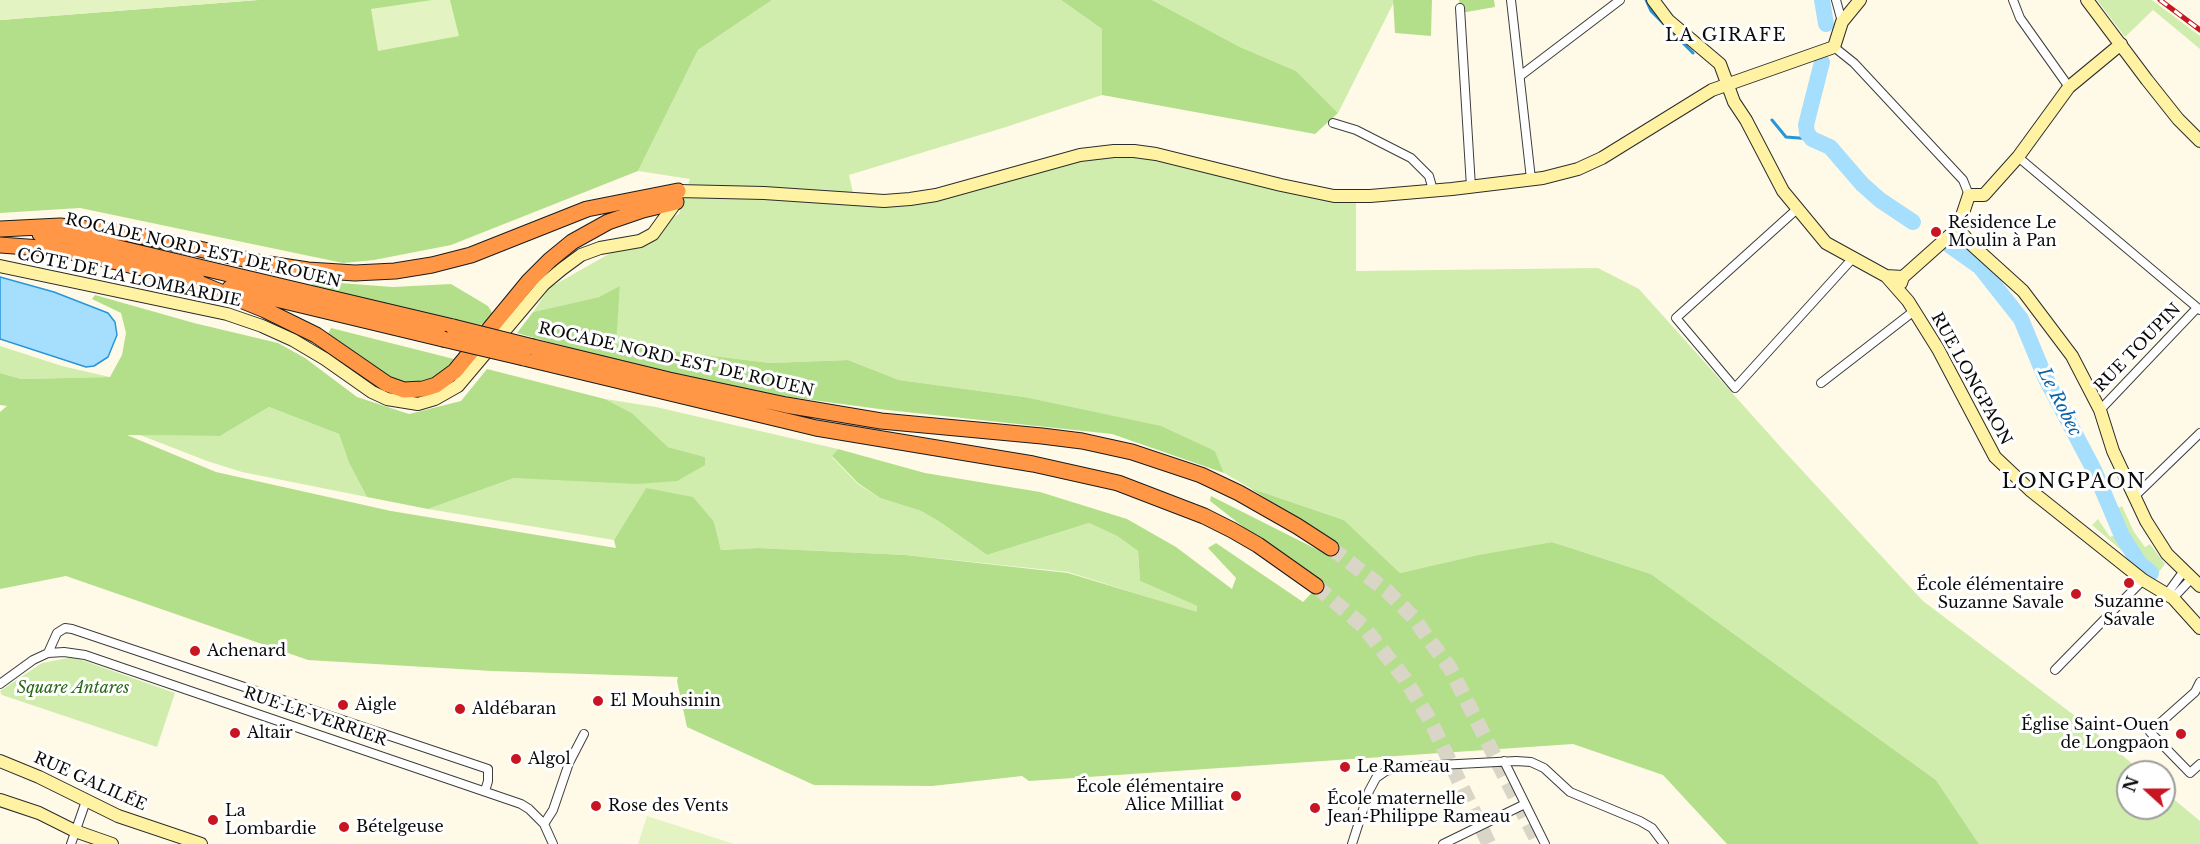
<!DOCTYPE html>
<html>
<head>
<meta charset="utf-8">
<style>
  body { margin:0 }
  #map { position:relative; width:2200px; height:844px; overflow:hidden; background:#fffae8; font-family:"Libre Baskerville",serif }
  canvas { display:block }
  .north { position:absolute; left:2116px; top:760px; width:60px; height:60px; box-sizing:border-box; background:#fff; border:2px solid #9d9d9d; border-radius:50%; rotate:291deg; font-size:16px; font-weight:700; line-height:24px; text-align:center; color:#0a0a0a }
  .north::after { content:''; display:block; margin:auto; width:21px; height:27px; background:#c71521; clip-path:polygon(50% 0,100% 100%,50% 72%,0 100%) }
</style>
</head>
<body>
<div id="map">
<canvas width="2200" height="844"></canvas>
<div class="north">N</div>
</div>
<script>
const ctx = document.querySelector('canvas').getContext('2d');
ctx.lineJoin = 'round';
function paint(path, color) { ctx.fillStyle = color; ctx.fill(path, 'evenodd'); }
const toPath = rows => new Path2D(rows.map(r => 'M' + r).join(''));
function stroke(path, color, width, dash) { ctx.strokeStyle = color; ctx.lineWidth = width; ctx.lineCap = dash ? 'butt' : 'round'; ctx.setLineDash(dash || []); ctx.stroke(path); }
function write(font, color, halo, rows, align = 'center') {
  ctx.font = font + ' "Libre Baskerville",serif'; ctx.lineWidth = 6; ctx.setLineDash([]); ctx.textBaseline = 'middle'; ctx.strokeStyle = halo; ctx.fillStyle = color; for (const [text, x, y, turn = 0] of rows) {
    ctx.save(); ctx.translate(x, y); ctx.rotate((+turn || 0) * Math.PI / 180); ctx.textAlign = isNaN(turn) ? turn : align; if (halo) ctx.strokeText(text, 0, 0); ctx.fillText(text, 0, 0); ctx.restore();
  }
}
const green = toPath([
  [772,0,1061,0,1102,29,1102,95,1006,127,849,175,854,197,919,196,1099,149,1356,195,1356,271,1598,268,1639,289,1786,453,1923,601,2083,722,2142,772,2128,772,2128,808,2164,808,2164,791,2200,821,2200,844,1979,844,1936,780,1651,574,1552,542,1478,555,1400,573,1344,520,1250,488,1224,473,1215,451,1024,397,899,380,848,360,770,363,615,344,620,287,599,297,533,312,549,288,679,214,690,179,638,171,698,50],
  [1152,0,1393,0,1393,4,1338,113,1296,71,1240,47],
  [2097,0,2152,0,2200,36,2200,49,2153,10,2125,37],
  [0,346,62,366,110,377,21,379,0,373],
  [605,399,656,407,838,449,832,457,858,484,880,498,921,511,940,522,987,555,1089,523,1117,536,1138,551,1140,581,1197,606,1198,613,1068,572,906,555,758,548,721,550,714,522,646,488,614,540,428,509,514,478,705,457,668,447,632,413],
  [269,407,339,434,349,463,367,497,242,472,207,461,140,435,220,436],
  [2122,506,2134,532,2145,547,2150,544,2165,564,2156,576,2141,563,2123,536,2112,511],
  [2098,519,2110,537,2120,533,2142,568,2092,525],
  [68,658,76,658,175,693,157,747,2,695,0,691,42,663]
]);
const forest = toPath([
  [258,0,772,0,698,50,638,171,451,245,374,260,343,263,80,208,0,213,0,20],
  [1061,0,1152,0,1240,47,1296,71,1338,113,1315,134,1102,95,1102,29],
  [1393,0,1432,0,1431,36,1395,33],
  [1459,0,1494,0,1495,7,1461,13],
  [313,281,393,287,451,284,488,306,493,314,487,321,475,328,312,287],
  [620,286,616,344,770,363,848,360,899,380,1024,397,1161,426,1215,451,1224,473,1112,434,887,410,782,396,604,358,517,333,533,312,599,297],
  [95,295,194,323,278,343,305,358,357,397,409,414,461,401,487,369,605,399,632,413,668,447,705,457,705,465,677,481,637,484,514,478,428,509,367,497,349,463,339,434,269,407,220,436,127,435,216,472,391,511,616,548,614,540,646,488,693,497,714,522,721,550,758,548,906,555,1068,573,1197,612,1197,606,1140,581,1138,551,1117,536,1089,523,987,555,940,522,921,511,880,498,858,483,832,456,838,449,925,473,1040,492,1127,519,1176,547,1232,589,1236,578,1208,548,1216,543,1303,602,1322,582,1259,539,1210,501,1211,496,1328,555,1334,543,1250,488,1344,520,1400,573,1478,555,1552,542,1651,574,1936,780,1979,844,1727,844,1663,775,1573,744,1029,781,1022,776,932,786,814,785,687,727,677,681,678,677,492,671,308,660,66,576,0,589,0,412,7,406,0,405,0,373,21,379,110,377,122,355,126,333,121,313,92,299],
  [331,328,454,359,445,369,430,380,417,385,399,383,327,336]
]);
const pitch = toPath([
  [0,0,258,0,0,20],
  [432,0,450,0,459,36,378,51,371,9],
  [647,816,734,844,638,844]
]);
const water = toPath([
  [0,277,54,292,108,313,115,322,117,335,108,357,94,366,86,367,0,339,0,277]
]);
const stream = toPath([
  [1646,0,1651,11,1693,53],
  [1772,120,1786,137,1812,139]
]);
const river = toPath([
  [1822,0,1826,24],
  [1822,62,1806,125,1807,133,1812,139,1830,147,1862,184,1880,200,1913,222],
  [1949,245,1980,267,2021,319,2045,377,2094,470,2122,536,2140,564,2151,573]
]);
const highwayTunnel = toPath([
  [1331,548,1387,591,1413,617,1430,641,1450,668,1539,844],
  [1316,586,1363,626,1405,679,1430,720,1489,844]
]);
const street = toPath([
  [1511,0,1531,179],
  [1836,0,1842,22],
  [2013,0,2020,18,2069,87],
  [1460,8,1471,187],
  [1834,47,1854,63,1963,180,1969,195],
  [1520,76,1620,0],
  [1333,123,1356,130,1411,158,1429,176,1433,190],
  [2018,157,2200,310],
  [1797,209,1676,318,1735,388,1853,258],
  [1821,383,1914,311],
  [2100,410,2197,308],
  [2134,497,2200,433],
  [2167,594,2183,572],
  [2173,598,2191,579],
  [48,653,57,633,65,628,72,629,488,769,488,781,485,791],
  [2055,670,2143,580],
  [2200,682,2195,692,2150,732,2190,773,2200,764],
  [0,684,33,660,48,653,64,652,85,655,521,804,529,809,544,824,553,844],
  [1504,761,1545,844],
  [544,824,553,810,569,763,584,734],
  [71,844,86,801],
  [1352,844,1369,791,1376,778,1386,771,1401,767,1516,761,1531,762,1544,768,1570,792,1640,821,1652,828,1664,844],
  [1443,844,1525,804]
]);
const secondary = toPath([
  [1653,0,1668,20,1720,64,1734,102,1746,120,1783,191,1826,243,1886,276,1903,277],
  [2087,0,2147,80,2178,119,2200,141],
  [1958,228,1970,243,2023,291,2072,356,2100,410,2113,451,2146,521,2167,554,2200,586],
  [0,266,227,314,262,326,293,340,325,359,372,392,387,399,418,404,435,399,458,386,544,284,562,269,581,255,600,248,640,241,653,234,674,205,678,191,764,193,884,201,910,199,936,195,1080,155,1114,151,1134,151,1156,154,1281,185,1334,196,1370,196,1452,189,1543,178,1578,169,1602,158,1712,90,1834,47,1842,22,1860,0],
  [1886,276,1908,301,1938,349,1995,457,2030,490,2143,580,2173,598,2200,628],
  [1901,283,1903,277,1958,228,1969,195,1984,195,2018,157,2069,87,2121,44],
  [0,761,39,777,118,816,201,844],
  [0,800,39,813,75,831,112,844]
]);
const highway = toPath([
  [0,229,60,226,132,234,262,263,308,270,355,273,395,271,432,265,471,255,587,209,678,191],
  [40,234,106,245,453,327],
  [0,245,54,249,91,256,198,281],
  [189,279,265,310,316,335,387,384,404,390,423,389,436,385,455,371,529,281,550,260,572,242,608,222,643,210,676,202],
  [230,288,443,339],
  [533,347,669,380,786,405,881,421,1042,436,1082,441,1132,452,1201,475,1239,493,1297,526,1331,548],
  [524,358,816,428,1033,464,1118,483,1204,516,1232,530,1258,545,1316,586]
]);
const rail = toPath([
  [2160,0,2200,30]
]);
const highwayBridge = toPath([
  [453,327,533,347],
  [443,339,524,358]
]);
const markers = [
  [1936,232,6,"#c71521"],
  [2129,583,6,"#c71521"],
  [2076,594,6,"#c71521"],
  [195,651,6,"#c71521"],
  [598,701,6,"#c71521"],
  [343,705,6,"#c71521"],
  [460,709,6,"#c71521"],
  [235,733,6,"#c71521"],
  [2181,734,6,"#c71521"],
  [516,759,6,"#c71521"],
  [1345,767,6,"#c71521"],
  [1236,796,6,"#c71521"],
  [596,806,6,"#c71521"],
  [1315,808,6,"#c71521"],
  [213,820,6,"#c71521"],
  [344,827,6,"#c71521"]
];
const poiNames = [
  ["Résidence Le",1948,223],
  ["Moulin à Pan",1948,241],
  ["École élémentaire",2064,585,"right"],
  ["Suzanne Savale",2064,603,"right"],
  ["Suzanne",2129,602,"center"],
  ["Savale",2129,620,"center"],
  ["Achenard",207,651],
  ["El Mouhsinin",610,701],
  ["Aigle",355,705],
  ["Aldébaran",472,709],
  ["Église Saint-Ouen",2169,725,"right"],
  ["de Longpaon",2169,743,"right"],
  ["Altaïr",247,733],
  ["Algol",528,759],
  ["Le Rameau",1357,767],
  ["École élémentaire",1224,787,"right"],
  ["Alice Milliat",1224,805,"right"],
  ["École maternelle",1327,799],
  ["Jean-Philippe Rameau",1327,817],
  ["Rose des Vents",608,806],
  ["La",225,811],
  ["Lombardie",225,829],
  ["Bételgeuse",356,827]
];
const streetNames = [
  ["ROCADE NORD-EST DE ROUEN",203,251,13],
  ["CÔTE DE LA LOMBARDIE",129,278,12],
  ["RUE TOUPIN",2138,348,-46],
  ["ROCADE NORD-EST DE ROUEN",676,360,13],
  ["RUE LONGPAON",1971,379,61],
  ["RUE LE VERRIER",315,717,19],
  ["RUE GALILÉE",90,782,24]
];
const parkNames = [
  ["Square Antares",73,688]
];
const neighbourhoodNames = [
  ["LA GIRAFE",1726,36]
];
const waterNames = [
  ["Le Robec",2059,402,63]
];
const quarterNames = [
  ["LONGPAON",2074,482]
];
paint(green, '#d0edae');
paint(forest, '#b3df8b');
paint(pitch, '#e3f3c1');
paint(water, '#a6defd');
stroke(water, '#2696db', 1.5);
stroke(stream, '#2696db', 3);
stroke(river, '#a6defd', 16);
stroke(highwayTunnel, '#dad6c7', 15, [15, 8]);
stroke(street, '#3d3d3d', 10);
stroke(secondary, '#2c2c2c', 14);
stroke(highway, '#1b1b1b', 17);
stroke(street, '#fff', 8);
stroke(secondary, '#fff3a3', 12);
stroke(highway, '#ff9746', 15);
stroke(rail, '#c71521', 5);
stroke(rail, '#fff', 3, [9]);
stroke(highwayBridge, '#1b1b1b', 17, []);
stroke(highwayBridge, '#ff9746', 15);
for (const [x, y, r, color] of markers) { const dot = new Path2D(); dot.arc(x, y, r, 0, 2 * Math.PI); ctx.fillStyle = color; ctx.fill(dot); stroke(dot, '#fff', 2); }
write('16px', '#0a0a0a', '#fff', poiNames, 'left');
write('16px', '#0a0a0a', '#fff', streetNames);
write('italic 16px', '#286715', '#fff', parkNames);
ctx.letterSpacing = '1.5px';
write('18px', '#0a0a0a', '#fff', neighbourhoodNames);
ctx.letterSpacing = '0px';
write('italic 18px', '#0964a7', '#fff', waterNames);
ctx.letterSpacing = '1.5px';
write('20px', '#0a0a0a', '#fff', quarterNames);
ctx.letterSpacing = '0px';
</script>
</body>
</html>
